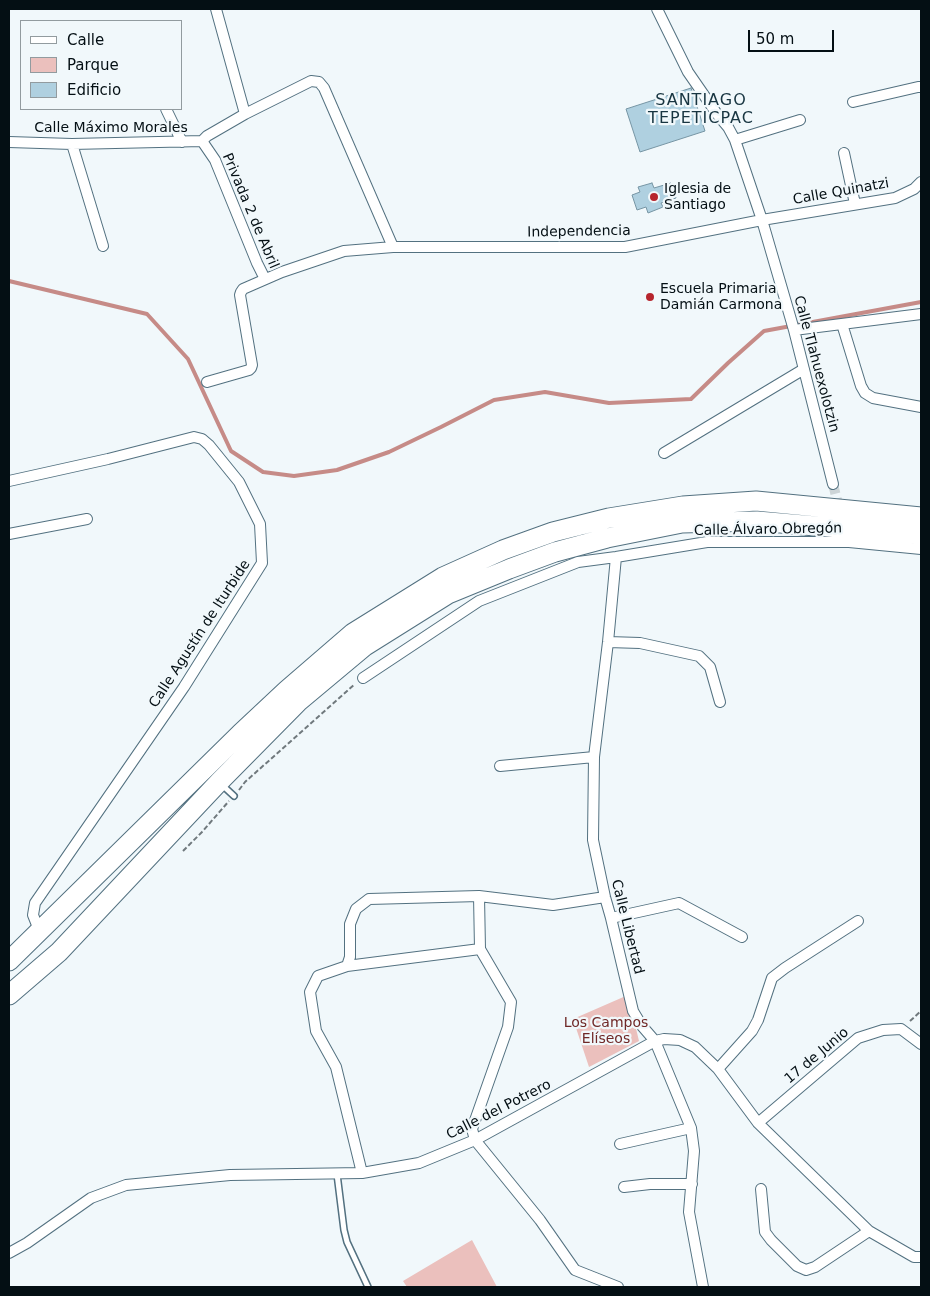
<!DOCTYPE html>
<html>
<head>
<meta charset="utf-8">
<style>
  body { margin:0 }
  #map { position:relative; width:930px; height:1296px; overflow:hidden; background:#f1f8fb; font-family:"DejaVu Sans",sans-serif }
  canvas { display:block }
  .frame { position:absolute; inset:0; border:10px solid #040f14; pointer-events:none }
  .legend { position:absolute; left:20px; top:20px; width:162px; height:90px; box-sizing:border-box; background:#f1f8fb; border:1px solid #929b9f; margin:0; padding:6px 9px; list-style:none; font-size:15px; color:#040f14 }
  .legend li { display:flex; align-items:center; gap:10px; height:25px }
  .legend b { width:25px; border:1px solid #929b9f }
  .scale { position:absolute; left:748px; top:30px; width:86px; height:22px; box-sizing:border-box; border:2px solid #040f14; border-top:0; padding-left:6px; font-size:15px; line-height:18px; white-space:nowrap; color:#040f14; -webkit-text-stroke:4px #f1f8fb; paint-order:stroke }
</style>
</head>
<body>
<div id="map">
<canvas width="930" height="1296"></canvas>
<div class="frame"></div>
<ul class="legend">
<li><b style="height:6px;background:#fff"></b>Calle</li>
<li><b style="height:14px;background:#ebc0bd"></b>Parque</li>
<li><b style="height:14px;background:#afd0e0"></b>Edificio</li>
</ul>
<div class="scale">50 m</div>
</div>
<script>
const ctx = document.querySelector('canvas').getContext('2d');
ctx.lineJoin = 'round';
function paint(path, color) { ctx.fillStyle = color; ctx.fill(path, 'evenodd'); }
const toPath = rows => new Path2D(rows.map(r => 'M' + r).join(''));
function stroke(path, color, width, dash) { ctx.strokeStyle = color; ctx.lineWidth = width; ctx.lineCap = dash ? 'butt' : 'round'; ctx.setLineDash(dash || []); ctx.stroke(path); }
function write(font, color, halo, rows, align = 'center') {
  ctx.font = font + ' "DejaVu Sans",sans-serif'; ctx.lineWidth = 4.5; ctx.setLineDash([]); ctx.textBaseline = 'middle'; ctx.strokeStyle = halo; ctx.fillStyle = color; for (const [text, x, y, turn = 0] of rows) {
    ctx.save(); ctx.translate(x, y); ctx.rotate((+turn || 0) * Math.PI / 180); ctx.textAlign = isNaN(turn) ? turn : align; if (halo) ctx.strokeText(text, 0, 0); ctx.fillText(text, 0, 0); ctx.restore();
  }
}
const green = toPath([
  [628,995,639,1041,589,1067,573,1019],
  [472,1240,497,1287,407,1287,403,1281]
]);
const stream = toPath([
  [9,281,147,314,188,359,231,451,263,472,294,476,337,470,389,452,441,427,494,400,545,392,609,403,691,399,728,363,764,331,921,302]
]);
const building = toPath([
  [691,88,705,131,640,152,626,109,691,88],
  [652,183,654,188,671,183,676,198,661,203,663,207,648,213,646,207,637,210,632,195,640,192,638,187,652,183]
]);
const minorTunnel = toPath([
  [833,484,840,512]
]);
const path = toPath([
  [239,790,245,782,355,684],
  [183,851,202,832,229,801],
  [910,1021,921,1011]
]);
const service = toPath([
  [221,784,234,796],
  [337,1174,344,1230,347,1242,368,1287]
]);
const minor = toPath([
  [216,9,245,114],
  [657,9,688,72,717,114,728,127,735,140,762,220,794,330,833,484],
  [853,102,918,87,921,87],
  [166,109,182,142],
  [735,140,800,120],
  [202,141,215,160,257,263,265,279],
  [9,142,72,144,202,141,207,136,245,114,311,81,319,82,324,88,393,247],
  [72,144,103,246],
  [844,153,855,204],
  [842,324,861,386,865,393,873,398,921,407],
  [794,330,921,314],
  [207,382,249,370,251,368,252,365,240,295,241,292,243,289,282,272,344,251,393,247,625,247,762,220,895,198,914,189,921,182],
  [664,453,804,369],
  [9,481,108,459,194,437,202,439,209,445,239,482,260,524,262,563,184,687,35,903,33,915,39,930],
  [9,534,87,519],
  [616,557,608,642,594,757,593,840,605,897,611,918,633,1011,642,1026,655,1041,691,1128,694,1151,689,1212,703,1287],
  [608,642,640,643,699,656,710,667,720,702],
  [363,678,479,601,578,562,616,557,707,542,849,542,921,549],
  [500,766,594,757],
  [479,896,480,949,511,1002,508,1027,472,1129,475,1140,540,1220,575,1270,618,1287],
  [611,918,679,903,742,937],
  [347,966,480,949],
  [718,1069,752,1031,758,1020,772,978,785,968,858,921],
  [758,1123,858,1038,883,1030,901,1029,921,1044],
  [620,1144,691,1128],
  [362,1173,336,1067,316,1031,310,992,318,976,347,966,350,957,350,924,356,909,369,899,479,896,553,905,605,897],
  [624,1187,650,1184,692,1184],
  [761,1189,765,1232,771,1240,797,1266,806,1270,815,1267,869,1231],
  [9,1253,27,1243,91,1198,126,1185,230,1175,362,1173,419,1163,475,1140,655,1041,664,1039,680,1040,695,1047,718,1069,758,1123,869,1231,914,1257,921,1257]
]);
const motorway = toPath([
  [9,961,240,734,287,690,353,633,443,577,503,550,553,532,609,518,683,506,756,501,921,517],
  [9,995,59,952,219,782,298,702,365,646,448,594,509,569,555,552,607,538,682,523,757,521,921,535]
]);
const markers = [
  [654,197,5,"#b6252d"],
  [650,297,5,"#b6252d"]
];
const streetNames = [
  ["Calle Máximo Morales",111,128],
  ["Calle Quinatzi",841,192,-10],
  ["Privada 2 de Abril",250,211,67],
  ["Independencia",579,232,-1],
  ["Calle Tlahuexolotzin",816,364,75],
  ["Calle Álvaro Obregón",768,530,-1],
  ["Calle Agustín de Iturbide",200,634,-57],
  ["Calle Libertad",627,927,76],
  ["17 de Junio",817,1056,-40],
  ["Calle del Potrero",499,1110,-27]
];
const poiNames = [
  ["Iglesia de",664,189],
  ["Santiago",664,205],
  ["Escuela Primaria",660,289],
  ["Damián Carmona",660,305]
];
const parkNames = [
  ["Los Campos",606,1023],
  ["Elíseos",606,1039]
];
const quarterNames = [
  ["SANTIAGO",701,101],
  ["TEPETICPAC",701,119]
];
paint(green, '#ebc0bd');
stroke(stream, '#c68b87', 4);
paint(building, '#afd0e0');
stroke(building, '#7695a4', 1);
stroke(minorTunnel, '#cdd5d8', 10, [10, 5]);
stroke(service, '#537180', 8);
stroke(minor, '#537180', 12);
stroke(motorway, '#537180', 21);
stroke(path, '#70797d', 2, [5, 2.5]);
stroke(service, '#fff', 5);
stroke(minor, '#fff', 10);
stroke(motorway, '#fff', 19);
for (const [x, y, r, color] of markers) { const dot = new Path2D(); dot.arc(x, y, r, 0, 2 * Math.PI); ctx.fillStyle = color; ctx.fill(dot); stroke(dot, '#f1f8fb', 2); }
write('14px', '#040f14', '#f1f8fb', streetNames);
write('14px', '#040f14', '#f1f8fb', poiNames, 'left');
write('14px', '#702827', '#f1f8fb', parkNames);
ctx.letterSpacing = '1px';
write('16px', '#183541', '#f1f8fb', quarterNames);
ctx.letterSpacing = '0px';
</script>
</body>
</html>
